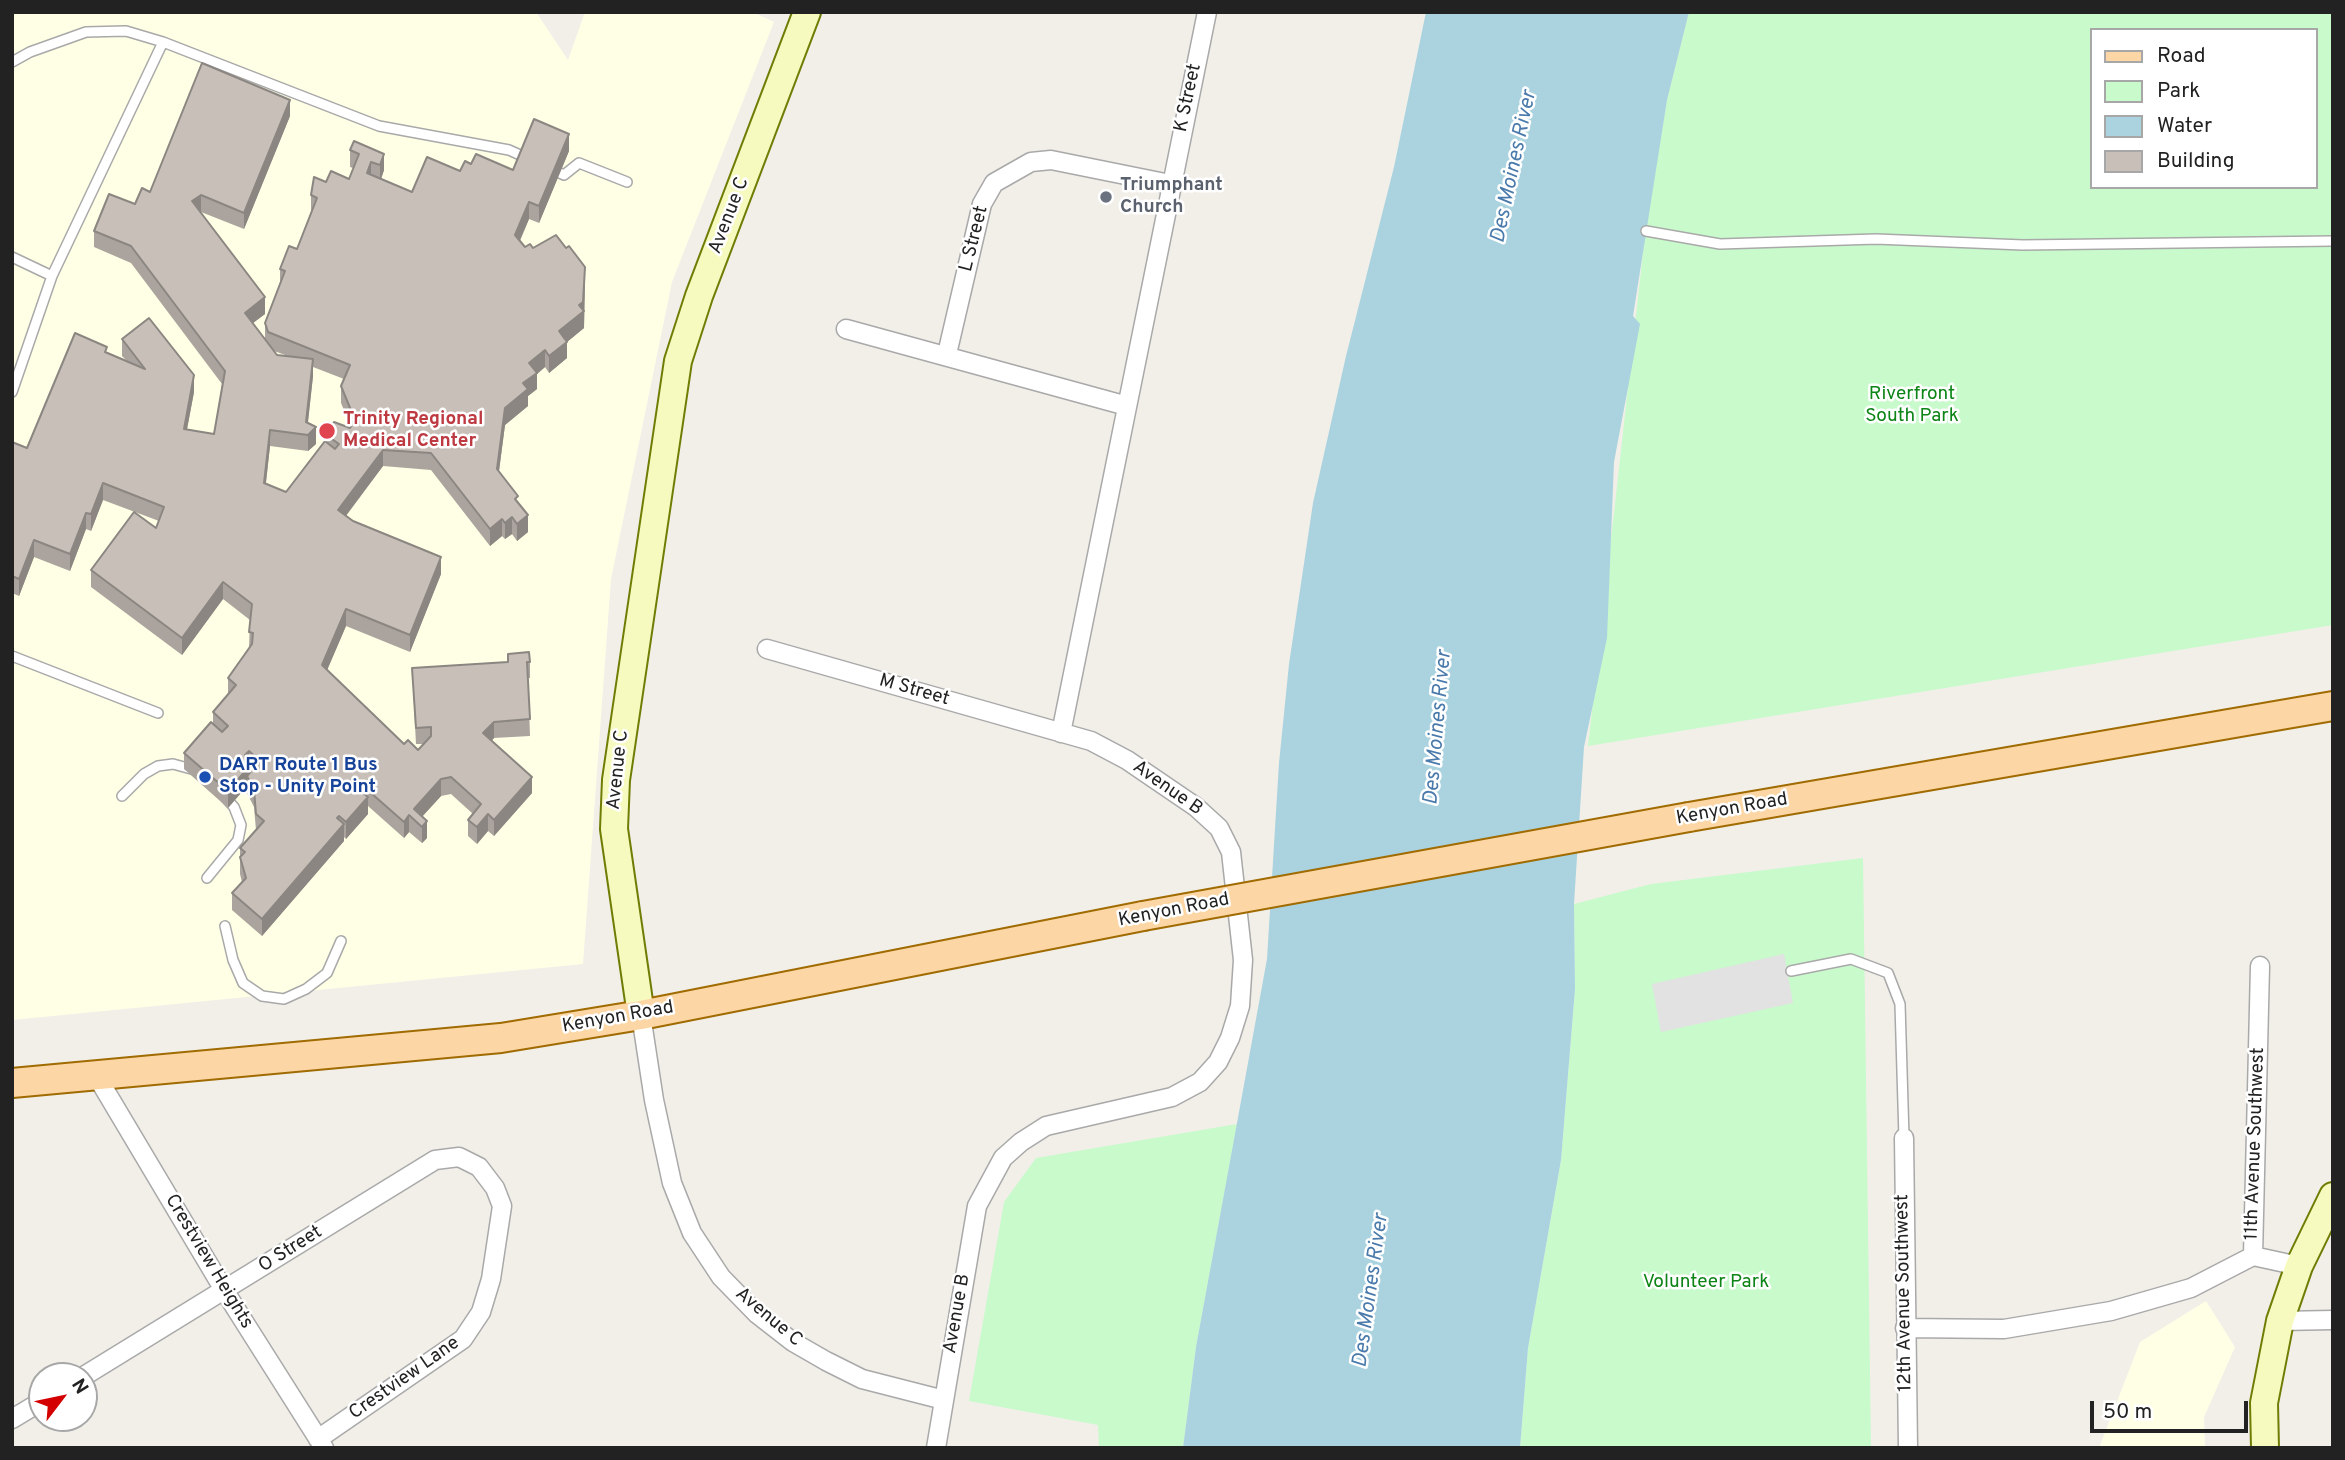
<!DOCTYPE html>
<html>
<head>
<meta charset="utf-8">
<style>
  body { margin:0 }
  #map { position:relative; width:2345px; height:1460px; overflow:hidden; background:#f2efe9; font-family:Overpass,sans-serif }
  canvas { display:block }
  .frame { position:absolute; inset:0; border:14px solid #222; pointer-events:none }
  .legend { position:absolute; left:2090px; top:28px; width:228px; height:161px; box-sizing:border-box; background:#fff; border:2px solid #a7a7a7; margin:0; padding:9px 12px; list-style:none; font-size:21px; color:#222 }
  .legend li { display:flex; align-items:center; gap:14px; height:35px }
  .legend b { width:35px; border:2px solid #a7a7a7 }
  .north { position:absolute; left:28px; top:1362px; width:70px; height:70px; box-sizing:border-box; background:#fff; border:2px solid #a7a7a7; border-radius:50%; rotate:58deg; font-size:19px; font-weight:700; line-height:28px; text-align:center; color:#222 }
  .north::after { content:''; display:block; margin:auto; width:24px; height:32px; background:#d40000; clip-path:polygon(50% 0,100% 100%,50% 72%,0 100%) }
  .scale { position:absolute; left:2090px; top:1401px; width:158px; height:32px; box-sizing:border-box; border:4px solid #222; border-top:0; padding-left:9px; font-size:21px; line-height:24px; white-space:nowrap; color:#222; -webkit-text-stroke:5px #fff; paint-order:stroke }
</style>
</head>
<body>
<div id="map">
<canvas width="2345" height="1460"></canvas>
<div class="frame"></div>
<ul class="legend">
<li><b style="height:9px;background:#fcd6a4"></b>Road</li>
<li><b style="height:19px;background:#c8facc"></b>Park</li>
<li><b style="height:19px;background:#aad3df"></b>Water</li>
<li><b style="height:19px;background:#c7bfb8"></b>Building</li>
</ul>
<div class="north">N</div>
<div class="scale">50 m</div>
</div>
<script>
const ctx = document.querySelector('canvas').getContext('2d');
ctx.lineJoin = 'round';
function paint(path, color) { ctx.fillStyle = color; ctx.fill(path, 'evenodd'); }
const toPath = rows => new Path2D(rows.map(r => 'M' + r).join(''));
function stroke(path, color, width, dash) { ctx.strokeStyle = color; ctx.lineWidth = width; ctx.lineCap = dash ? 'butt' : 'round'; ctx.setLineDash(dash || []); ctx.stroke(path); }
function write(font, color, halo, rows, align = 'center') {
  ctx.font = font + ' Overpass,sans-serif'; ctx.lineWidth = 5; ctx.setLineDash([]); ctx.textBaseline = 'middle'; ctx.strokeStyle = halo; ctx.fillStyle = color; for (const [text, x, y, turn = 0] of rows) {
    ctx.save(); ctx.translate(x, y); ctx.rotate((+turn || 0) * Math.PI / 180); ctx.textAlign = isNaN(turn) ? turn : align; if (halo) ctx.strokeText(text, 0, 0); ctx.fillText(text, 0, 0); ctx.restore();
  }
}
const education = toPath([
  [12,12,536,12,568,60,585,12,753,12,774,22,672,282,611,579,583,964,12,1020],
  [2206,1301,2235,1347,2204,1417,2205,1448,2099,1448,2140,1342]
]);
const park = toPath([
  [1689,12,2333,12,2333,625,1588,746,1645,235,1667,100],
  [2091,30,2315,30,2315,187,2091,187],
  [1863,858,1871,1448,1520,1448,1528,1348,1561,1160,1575,989,1574,904,1651,884],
  [1237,1124,1196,1347,1183,1448,1099,1448,1098,1425,969,1401,1004,1202,1036,1158]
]);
const parking = toPath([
  [1784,954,1793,1003,1661,1032,1652,984]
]);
const water = toPath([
  [1426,12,1689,12,1667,100,1633,316,1640,324,1614,462,1607,638,1584,747,1574,904,1575,989,1561,1160,1528,1348,1520,1448,1183,1448,1196,1347,1267,959,1279,763,1289,664,1313,503,1346,356,1394,167]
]);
const lane = toPath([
  [12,62,30,52,86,32,126,31,163,42,379,126,509,150,529,159],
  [551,169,564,175,579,163,627,182],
  [1646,231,1720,244,1876,239,2023,245,2333,241],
  [12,257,52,276],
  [12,392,52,276,163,42],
  [12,656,158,713],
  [122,796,144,774,158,766,173,764,195,770],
  [207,878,238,840,241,825,234,807,223,795],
  [225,926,233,960,243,983,262,996,284,999,306,989,327,973,341,941],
  [1791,971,1851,959,1888,973,1900,1004,1904,1138]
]);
const street = toPath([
  [846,329,1127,406],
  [947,354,982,204,994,183,1031,162,1051,160,1170,184],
  [767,649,1091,741,1127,760,1196,807,1219,828,1231,852,1243,960,1240,1006,1230,1038,1218,1062,1200,1082,1172,1097,1046,1126,1021,1142,1003,1158,977,1206,936,1448],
  [1061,733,1207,12],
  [641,1015,654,1100,672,1183,692,1233,721,1277,757,1314,793,1342,826,1361,862,1379,944,1400],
  [96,1075,224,1290,324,1448],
  [1904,1138,1908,1448],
  [2253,1256,2260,966],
  [2253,1256,2299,1266],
  [2280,1321,2333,1320],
  [1905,1328,2004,1329,2111,1311,2191,1288,2253,1256],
  [84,1376,435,1160,459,1157,479,1167,495,1188,502,1206,491,1279,481,1312,463,1339,318,1439],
  [12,1419,42,1401]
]);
const secondary = toPath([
  [641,1015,614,829,616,780,678,361,699,296,807,12],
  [2265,1448,2264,1403,2280,1321,2299,1266,2333,1196]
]);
const primary = toPath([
  [1689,817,2333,706],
  [12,1083,501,1038,641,1015,1143,916]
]);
const primaryBridge = toPath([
  [1143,916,1689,817]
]);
const wall = toPath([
  [290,116,244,229,201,212,265,314,253,323,265,339,265,323,280,283,280,269,297,249,311,212,311,195,326,182,349,179,353,168,350,167,350,150,384,154,384,170,381,179,412,192,460,171,471,164,513,170,569,151,539,223,529,219,520,241,525,247,533,248,585,284,584,328,567,342,567,358,549,373,545,367,537,374,537,389,528,396,528,406,505,425,499,471,518,503,528,532,517,541,512,534,505,539,502,536,490,546,431,470,383,466,346,516,353,521,441,574,410,652,346,626,327,670,404,744,418,750,424,744,416,744,412,668,508,662,508,654,530,662,530,678,528,678,530,736,494,738,491,741,532,793,494,836,488,831,477,844,468,836,468,820,473,814,451,794,441,796,422,817,427,838,422,843,409,832,404,838,368,806,368,814,346,839,344,837,344,841,262,936,232,910,232,893,242,882,240,874,240,848,256,830,254,807,247,793,247,786,228,808,184,769,184,753,213,724,213,712,228,694,228,678,249,648,250,620,223,599,182,655,91,587,91,570,156,528,159,521,103,500,91,531,86,529,70,571,34,557,19,596,12,593,12,442,27,448,107,352,126,360,122,356,122,339,194,392,187,429,214,434,222,384,131,263,94,247,94,231,135,204,150,192],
  [273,351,277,352,288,356,277,355],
  [313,367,344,379,341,386,341,403,351,427,350,428,325,434,325,441,286,492,266,483,270,446,308,451,316,444,308,423,313,376]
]);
const shadedWall = toPath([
  [290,100,290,116,244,229,244,213],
  [569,134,569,151,539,223,539,206],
  [384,154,384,170,380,182,380,165],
  [371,162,371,179,367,173],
  [201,195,201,212,192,201],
  [529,202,529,219,515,251,515,235],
  [585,267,584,328,567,342,567,358,549,373,549,356,559,331,579,305],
  [265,297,265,314,245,329,245,313],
  [545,350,545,367,537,374,537,389,528,396,528,406,505,425,497,486,497,469,505,408,523,383,529,363],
  [313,359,313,376,306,438,306,422],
  [194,375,194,392,184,445,184,429],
  [316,427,316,444,308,451,308,435],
  [270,430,270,446,264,499,264,483],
  [383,450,383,466,338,526,338,510],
  [103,483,103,500,91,531,91,514],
  [86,513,86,529,70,571,70,554],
  [528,515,528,532,517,541,517,524],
  [512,517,512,534,505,539,505,523],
  [502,519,502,536,490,546,490,529],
  [34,540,34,557,19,596,19,579],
  [441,557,441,574,410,652,410,635],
  [223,582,223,599,182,655,182,638],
  [346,609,346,626,322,682,322,665],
  [494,722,494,738,483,750,483,733],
  [249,751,249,767,253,762,253,779,247,776,247,786,228,808,228,791,245,755],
  [532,777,532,793,494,836,494,820],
  [441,779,441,796,417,822,414,809],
  [368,797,368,814,346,839,346,822],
  [488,814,488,831,477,844,477,827],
  [409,815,409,832,404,838,404,822],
  [339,816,339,830,344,824,344,841,262,936,262,919],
  [427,821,427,838,422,843,422,827]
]);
const building = toPath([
  [202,63,290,100,244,213,201,195,192,201,265,297,245,313,277,355,313,359,306,422,316,427,308,435,270,430,264,483,286,492,325,441,335,449,339,444,325,434,334,422,350,428,355,420,341,386,350,365,268,332,265,323,285,271,280,269,289,246,297,249,317,198,311,195,314,177,326,182,331,171,349,179,359,154,350,150,354,141,384,154,380,165,371,162,367,173,412,192,427,157,460,171,465,161,471,164,476,154,513,170,534,119,569,134,539,206,529,202,515,235,525,247,530,244,533,248,556,235,566,248,569,246,585,267,583,302,579,305,584,311,559,331,567,342,549,356,545,350,529,363,537,373,523,383,528,389,505,408,497,469,518,496,515,499,528,515,517,524,512,517,505,523,502,519,490,529,431,453,383,450,338,510,353,521,441,557,410,635,346,609,322,665,404,744,408,740,418,750,431,736,431,727,416,728,412,668,508,662,508,654,529,652,530,662,527,662,530,719,494,722,483,733,532,777,494,820,488,814,477,827,468,820,481,804,451,777,441,779,414,809,427,821,422,827,409,815,404,822,363,786,359,790,368,797,346,822,339,816,337,818,344,824,262,919,232,893,246,878,240,857,245,852,240,848,264,821,256,814,254,790,247,776,260,761,249,751,245,755,253,762,228,791,184,753,211,722,222,732,228,726,213,712,236,685,228,678,252,644,253,633,249,632,252,604,223,582,182,638,91,570,134,512,156,528,164,507,103,483,91,514,86,513,70,554,34,540,19,579,12,576,12,442,27,448,75,333,107,347,105,352,145,369,122,339,149,318,194,375,184,429,214,434,225,371,131,246,94,231,109,194,135,204,142,188,150,192,202,63]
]);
const markers = [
  [1106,197,7,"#6b7280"],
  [327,431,9,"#e0444e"],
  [205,777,7,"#1a4fb4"]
];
const streetNames = [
  ["K Street",1189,98,-78],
  ["Avenue C",730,216,-69],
  ["L Street",975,239,-76],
  ["M Street",914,691,16],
  ["Avenue C",619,770,-84],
  ["Avenue B",1167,789,35],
  ["Kenyon Road",1732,810,-10],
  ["Kenyon Road",1174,911,-11],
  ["Kenyon Road",618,1018,-10],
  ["11th Avenue Southwest",2256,1144,-88],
  ["O Street",291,1250,-32],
  ["Crestview Heights",208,1262,59],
  ["12th Avenue Southwest",1905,1293,-91],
  ["Avenue B",958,1314,-80],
  ["Avenue C",768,1318,40],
  ["Crestview Lane",405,1379,-35]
];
const worshipNames = [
  ["Triumphant",1120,186],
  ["Church",1120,208]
];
const parkNames = [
  ["Riverfront",1912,395],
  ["South Park",1912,417],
  ["Volunteer Park",1706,1283]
];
const healthNames = [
  ["Trinity Regional",343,420],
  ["Medical Center",343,442]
];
const transitNames = [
  ["DART Route 1 Bus",219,766],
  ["Stop - Unity Point",219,788]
];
const waterNames = [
  ["Des Moines River",1515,167,-78],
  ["Des Moines River",1439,728,-85],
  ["Des Moines River",1372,1291,-82]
];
paint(education, '#ffffe5');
paint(park, '#c8facc');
paint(parking, '#e2e2e2');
paint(water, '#aad3df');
stroke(lane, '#a9a9a9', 12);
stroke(street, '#a9a9a9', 21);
stroke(secondary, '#707d05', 30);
stroke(primary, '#a06b00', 32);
stroke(lane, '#fff', 9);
stroke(street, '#fff', 18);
stroke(secondary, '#f7fabf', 26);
stroke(primary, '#fcd6a4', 28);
stroke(primaryBridge, '#a06b00', 32, []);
stroke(primaryBridge, '#fcd6a4', 28);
paint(wall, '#aba49e');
paint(shadedWall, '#8b8681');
paint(building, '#c7bfb8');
stroke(building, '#8b8681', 2);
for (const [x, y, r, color] of markers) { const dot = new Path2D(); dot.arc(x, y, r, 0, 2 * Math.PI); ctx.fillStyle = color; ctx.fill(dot); stroke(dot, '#fff', 2.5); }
write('19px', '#222', '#fff', streetNames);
write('bold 19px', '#5b616d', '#fff', worshipNames, 'left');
write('19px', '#0c8416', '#fff', parkNames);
write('bold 19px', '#be3a42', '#fff', healthNames, 'left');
write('bold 19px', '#164399', '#fff', transitNames, 'left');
write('italic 21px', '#4a7aab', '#fff', waterNames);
</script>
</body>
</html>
